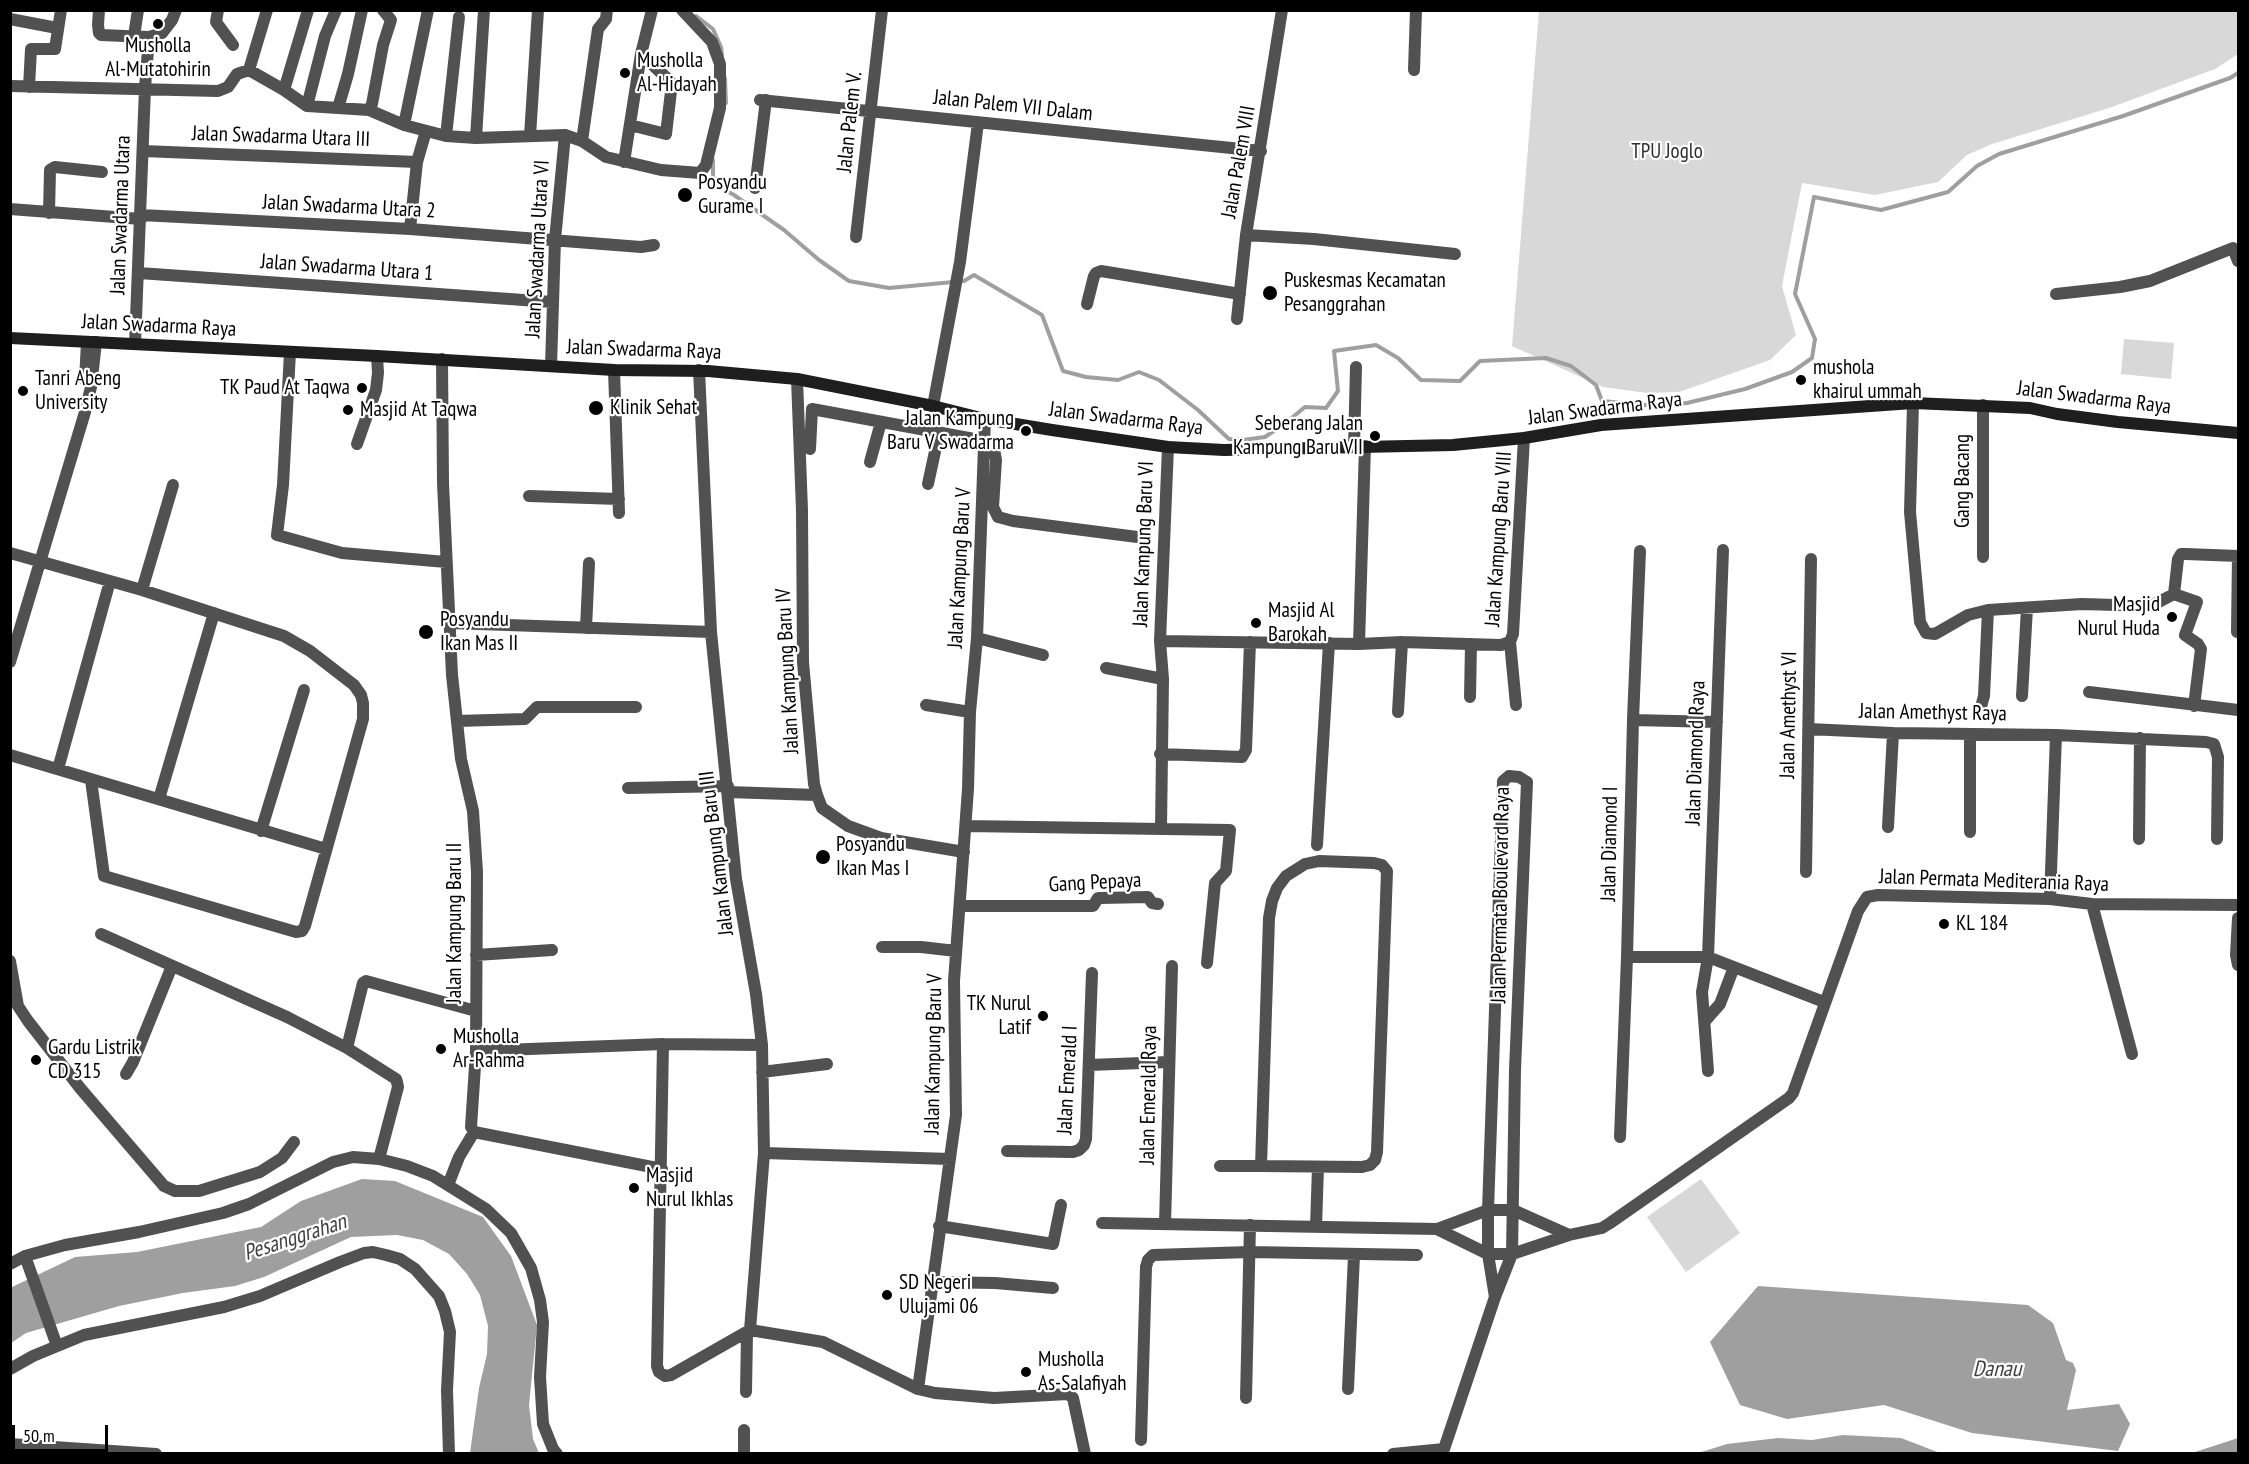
<!DOCTYPE html>
<html>
<head>
<meta charset="utf-8">
<style>
  body { margin:0 }
  #map { position:relative; width:2249px; height:1464px; overflow:hidden; background:#fff; font-family:"PT Sans Narrow",sans-serif }
  canvas { display:block }
  .frame { position:absolute; inset:0; border:12px solid #000; pointer-events:none }
  .scale { position:absolute; left:12px; top:1425px; width:96px; height:27px; box-sizing:border-box; border:3px solid #000; border-top:0; padding-left:8px; font-size:18px; line-height:21px; white-space:nowrap; color:#000; -webkit-text-stroke:4px #fff; paint-order:stroke }
</style>
</head>
<body>
<div id="map">
<canvas width="2249" height="1464"></canvas>
<div class="frame"></div>
<div class="scale">50 m</div>
</div>
<script>
const ctx = document.querySelector('canvas').getContext('2d');
ctx.lineJoin = 'round';
function paint(path, color) { ctx.fillStyle = color; ctx.fill(path, 'evenodd'); }
const toPath = rows => new Path2D(rows.map(r => 'M' + r).join(''));
function stroke(path, color, width, dash) { ctx.strokeStyle = color; ctx.lineWidth = width; ctx.lineCap = dash ? 'butt' : 'round'; ctx.setLineDash(dash || []); ctx.stroke(path); }
function write(font, color, halo, rows, align = 'center') {
  ctx.font = font + ' "PT Sans Narrow",sans-serif'; ctx.lineWidth = 4.5; ctx.setLineDash([]); ctx.textBaseline = 'middle'; ctx.strokeStyle = halo; ctx.fillStyle = color; for (const [text, x, y, turn = 0] of rows) {
    ctx.save(); ctx.translate(x, y); ctx.rotate((+turn || 0) * Math.PI / 180); ctx.textAlign = isNaN(turn) ? turn : align; if (halo) ctx.strokeText(text, 0, 0); ctx.fillText(text, 0, 0); ctx.restore();
  }
}
const green = toPath([
  [1539,11,2238,11,2238,54,2215,69,2109,108,1992,144,1967,155,1938,182,1875,195,1802,183,1782,286,1796,335,1770,360,1679,392,1647,393,1603,387,1512,346],
  [2124,339,2174,343,2171,379,2121,374],
  [1701,1179,1740,1233,1686,1272,1647,1217]
]);
const water = toPath([
  [362,1179,395,1181,483,1217,511,1256,537,1325,529,1405,533,1439,539,1453,470,1453,479,1388,487,1354,488,1326,480,1295,467,1274,449,1254,423,1240,397,1235,351,1237,264,1277,235,1286,183,1293,119,1306,26,1333,11,1343,10,1288,75,1257,137,1252,261,1227,301,1201],
  [1758,1286,2028,1305,2053,1323,2066,1360,2073,1363,2076,1370,2067,1410,2119,1404,2130,1424,2118,1451,1972,1433,1884,1405,1787,1419,1740,1405,1710,1342],
  [1843,1435,1901,1438,1940,1453,1698,1453,1727,1444,1778,1438,1812,1440],
  [2238,1438,2238,1453,2192,1453]
]);
const stream = toPath([
  [696,16,713,29,721,47,722,55],
  [725,78,726,103],
  [713,160,713,176,716,185,734,195,784,230,819,260,849,281,889,288,964,281,974,275,1042,315,1063,371,1086,377,1118,380,1139,372,1159,380,1198,410,1229,439,1243,440,1265,437,1288,421,1305,407,1326,408,1338,391,1334,351,1376,345,1398,358,1421,380,1460,381,1480,361,1546,358,1571,366,1596,385,1602,401,1655,406,1687,403,1745,389,1792,372,1812,358,1815,339,1795,294,1814,197,1881,210,1948,192,1977,166,1999,154,2123,116,2230,78,2238,73]
]);
const minor = toPath([
  [99,10,98,25,99,33,101,35,149,37,162,33,172,20,176,10],
  [218,10,216,22,233,45],
  [10,19,57,28],
  [134,36,138,10],
  [249,70,267,10],
  [1414,70,1416,10],
  [10,86,218,91,228,87,237,74,249,70,284,90,307,106,369,110,404,125,446,136,476,138,565,135,582,141,606,157,661,170,700,173,706,165,720,108,720,64,712,42,682,10],
  [29,87,31,49,55,49,61,10],
  [284,90,308,10],
  [760,100,1261,151],
  [307,106,325,36,336,10],
  [338,108,348,74,362,10],
  [369,110,372,104,383,45,391,20,383,10],
  [404,125,428,10],
  [630,125,666,134,672,83,641,54],
  [446,136,459,17],
  [530,136,538,10],
  [476,138,484,10],
  [582,141,598,29,606,19,607,10],
  [143,151,417,162],
  [624,162,641,54,652,10],
  [755,188,766,100],
  [10,209,141,219],
  [49,213,50,170,55,167,102,172],
  [141,215,410,229,641,247,654,245],
  [410,229,417,162,426,131],
  [1246,235,1314,239,1455,254],
  [856,237,882,10],
  [139,273,552,302],
  [2056,294,2120,287,2150,281,2233,248,2238,261],
  [1087,304,1094,276,1096,273,1101,271,1240,294],
  [1237,319,1246,235,1282,10],
  [135,344,145,88,149,37],
  [290,352,283,485,277,535,342,553,446,562],
  [442,359,443,483,452,675,461,759,473,811,477,872,476,1051,471,1127,474,1132,662,1169],
  [551,366,555,240,565,135],
  [614,370,619,513],
  [699,370,711,632,736,879,756,994,762,1045,764,1153,750,1330],
  [797,379,802,510,803,662,814,784,817,795,822,808,848,826,881,838,964,852],
  [85,380,87,342],
  [1913,403,1910,512,1920,622,1926,633,1935,634,1968,615,1988,610,2082,604,2151,606,2174,594],
  [933,406,960,262,978,123],
  [357,444,376,390,378,373,377,356],
  [1354,447,1356,367],
  [810,449,812,409,985,441,993,444,996,460,993,507,998,517,1013,521,1145,538],
  [870,462,881,422],
  [928,484,939,433],
  [529,496,619,499],
  [10,553,142,590,284,636,310,651,354,685,361,695,363,703,363,719,305,926,302,931,296,932,104,876,91,780],
  [1983,557,1983,405],
  [142,590,173,485],
  [449,623,711,632],
  [586,628,589,563],
  [2237,632,2238,556],
  [977,638,1043,655],
  [1160,641,1359,644,1402,642,1501,645,1510,642],
  [1359,644,1365,446],
  [10,662,85,412,91,387,96,342],
  [1106,668,1163,679],
  [2089,692,2238,710],
  [2022,696,2027,608],
  [1470,697,1471,644],
  [926,705,970,712],
  [1516,705,1510,642,1513,634,1524,438],
  [2194,706,2201,649,2198,644,2185,635,2197,602,2174,594,2178,559,2181,554,2186,554,2238,556],
  [1398,712,1402,642],
  [1979,714,1984,696,1988,610],
  [1633,720,1717,722],
  [457,721,525,719,537,707,636,707],
  [1809,729,1893,733,2056,735,2206,742,2214,744,2218,757,2217,839],
  [1160,754,1242,757,1246,750,1250,642],
  [10,755,326,849],
  [58,769,110,581],
  [1509,776,1519,777,1527,782,1515,1070,1512,1254,1495,1297,1488,1254,1488,1210,1503,781,1509,776],
  [628,788,728,786],
  [728,792,817,795],
  [159,799,214,613],
  [966,826,1230,830,1226,871,1215,883,1207,963],
  [1888,827,1893,733],
  [1161,828,1163,679,1160,641,1168,447],
  [261,831,304,690],
  [1970,832,1970,734],
  [2139,839,2140,738],
  [1317,845,1329,643],
  [1319,861,1374,863,1382,865,1387,871,1377,1152,1375,1160,1370,1165,1362,1167,1261,1166,1269,918,1272,901,1277,888,1286,876,1305,864,1319,861],
  [1806,872,1811,559],
  [2050,899,2056,735],
  [2092,904,2132,1054],
  [960,906,1093,906,1098,898,1101,898,1148,897,1152,903,1158,904],
  [2238,918,2236,955,2238,965],
  [101,934,287,1017,347,1048,363,983,366,981,476,1011],
  [882,947,921,947,956,951],
  [476,955,552,950],
  [1627,957,1708,957,1824,1002],
  [10,961,18,1006,28,1021,80,1088,164,1186,175,1191,199,1191,260,1172,282,1158,294,1142],
  [1705,1021,1720,1004,1734,967],
  [663,1044,657,1366,659,1372,665,1376,671,1375,750,1330],
  [347,1048,396,1079,397,1082,398,1087,379,1159],
  [476,1051,663,1044,762,1045],
  [1089,1065,1169,1062],
  [1708,1071,1702,992,1708,957,1723,550],
  [762,1072,827,1064],
  [126,1074,133,1062,172,966],
  [1620,1137,1627,957,1633,720,1640,551],
  [1007,1151,1073,1152,1079,1150,1084,1145,1086,1139,1092,973],
  [764,1153,950,1159],
  [1220,1166,1261,1166],
  [448,1185,459,1157,474,1132],
  [1102,1223,1437,1229,1488,1254,1512,1254,1569,1235,1602,1228,1610,1223,1789,1098,1793,1093,1858,911,1867,897,1878,895,2050,899,2092,904,2238,905],
  [1165,1224,1172,966],
  [939,1226,1053,1244,1061,1205],
  [1316,1227,1318,1167],
  [1437,1229,1488,1210,1513,1210,1569,1235],
  [25,1256,57,1346],
  [10,1264,25,1256,65,1245,139,1232,223,1213,249,1204,333,1162,353,1157,379,1159,407,1166,433,1176,486,1209,511,1233,531,1268,540,1300,543,1322,540,1377,543,1424,553,1449,557,1454],
  [932,1282,995,1283,1053,1288],
  [750,1330,823,1342,918,1389,935,1393,994,1398,1068,1394,1073,1398,1085,1454],
  [10,1369,33,1356,84,1335,224,1307,260,1296,340,1262,364,1253,373,1252,386,1255,400,1259,415,1269,439,1296,445,1311,450,1332,447,1390,449,1454],
  [918,1389,956,1115,954,981,968,789,970,712,977,638,985,419],
  [1348,1389,1354,1255],
  [746,1392,747,1333],
  [1246,1398,1250,1225],
  [1141,1440,1146,1267,1148,1260,1153,1255,1250,1252,1417,1255],
  [10,1444,156,1454],
  [744,1454,744,1430],
  [1393,1454,1444,1449,1495,1297]
]);
const secondary = toPath([
  [10,338,377,356,614,370,708,371,797,379,933,406,985,419,1052,430,1168,447,1224,450,1453,445,1524,438,1601,425,1913,403,2030,408,2057,414,2118,422,2238,433]
]);
const markers = [
  [158,24,6,"#000"],
  [625,73,6,"#000"],
  [685,195,8,"#000"],
  [1270,293,8,"#000"],
  [1801,380,6,"#000"],
  [362,388,6,"#000"],
  [23,391,6,"#000"],
  [596,408,8,"#000"],
  [348,410,6,"#000"],
  [1026,431,6,"#000"],
  [1375,436,6,"#000"],
  [2172,617,6,"#000"],
  [1256,623,6,"#000"],
  [426,632,8,"#000"],
  [823,857,8,"#000"],
  [1944,924,6,"#000"],
  [1043,1016,6,"#000"],
  [441,1049,6,"#000"],
  [36,1060,6,"#000"],
  [634,1188,6,"#000"],
  [887,1295,6,"#000"],
  [1026,1372,6,"#000"]
];
const poiNames = [
  ["Musholla",158,46,"center"],
  ["Al-Mutatohirin",158,70,"center"],
  ["Musholla",637,61],
  ["Al-Hidayah",637,85],
  ["Posyandu",698,183],
  ["Gurame I",698,207],
  ["Puskesmas Kecamatan",1284,281],
  ["Pesanggrahan",1284,305],
  ["mushola",1813,368],
  ["khairul ummah",1813,392],
  ["Tanri Abeng",35,379],
  ["University",35,403],
  ["TK Paud At Taqwa",350,388,"right"],
  ["Klinik Sehat",610,408],
  ["Masjid At Taqwa",360,410],
  ["Jalan Kampung",1014,419,"right"],
  ["Baru V Swadarma",1014,443,"right"],
  ["Seberang Jalan",1363,424,"right"],
  ["Kampung Baru VII",1363,448,"right"],
  ["Masjid",2160,605,"right"],
  ["Nurul Huda",2160,629,"right"],
  ["Masjid Al",1268,611],
  ["Barokah",1268,635],
  ["Posyandu",440,620],
  ["Ikan Mas II",440,644],
  ["Posyandu",836,845],
  ["Ikan Mas I",836,869],
  ["KL 184",1956,924],
  ["TK Nurul",1031,1004,"right"],
  ["Latif",1031,1028,"right"],
  ["Musholla",453,1037],
  ["Ar-Rahma",453,1061],
  ["Gardu Listrik",48,1048],
  ["CD 315",48,1072],
  ["Masjid",646,1176],
  ["Nurul Ikhlas",646,1200],
  ["SD Negeri",899,1283],
  ["Ulujami 06",899,1307],
  ["Musholla",1038,1360],
  ["As-Salafiyah",1038,1384]
];
const streetNames = [
  ["Jalan Palem VII Dalam",1013,106,6],
  ["Jalan Palem V.",850,122,-84],
  ["Jalan Swadarma Utara III",281,137,2],
  ["Jalan Palem VIII",1239,162,-80],
  ["Jalan Swadarma Utara 2",349,207,3],
  ["Jalan Swadarma Utara",121,215,-88],
  ["Jalan Swadarma Utara VI",538,249,-87],
  ["Jalan Swadarma Utara 1",347,268,4],
  ["Jalan Swadarma Raya",159,326,3],
  ["Jalan Swadarma Raya",644,350,2],
  ["Jalan Swadarma Raya",2094,398,7],
  ["Jalan Swadarma Raya",1605,409,-7],
  ["Jalan Swadarma Raya",1126,419,7],
  ["Gang Bacang",1963,481,-90],
  ["Jalan Kampung Baru VIII",1499,539,-86],
  ["Jalan Kampung Baru VI",1144,544,-88],
  ["Jalan Kampung Baru V",960,568,-87],
  ["Jalan Kampung Baru IV",788,671,-93],
  ["Jalan Amethyst Raya",1933,713,1],
  ["Jalan Amethyst VI",1789,715,-89],
  ["Jalan Diamond Raya",1696,753,-88],
  ["Jalan Diamond I",1610,844,-89],
  ["Jalan Kampung Baru III",717,853,-97],
  ["Jalan Permata Mediterania Raya",1994,881,2],
  ["Gang Pepaya",1095,883,-3],
  ["Jalan Permata Boulevard Raya",1501,895,-89],
  ["Jalan Kampung Baru II",455,923,-90],
  ["Jalan Kampung Baru V",934,1054,-89],
  ["Jalan Emerald I",1068,1080,-87],
  ["Jalan Emerald Raya",1149,1095,-89]
];
const parkNames = [
  ["TPU Joglo",1667,152]
];
const waterNames = [
  ["Pesanggrahan",295,1238,-18],
  ["Danau",1997,1370]
];
paint(green, '#d8d8d8');
paint(water, '#9f9f9f');
stroke(stream, '#9f9f9f', 4);
stroke(minor, '#515151', 12);
stroke(secondary, '#1e1e1e', 12);
for (const [x, y, r, color] of markers) { const dot = new Path2D(); dot.arc(x, y, r, 0, 2 * Math.PI); ctx.fillStyle = color; ctx.fill(dot); stroke(dot, '#fff', 2); }
write('21px', '#000', '#fff', poiNames, 'left');
write('21px', '#000', '#fff', streetNames);
write('21px', '#2f2f2f', '#fff', parkNames);
write('italic 22px', '#404040', '#fff', waterNames);
</script>
</body>
</html>
